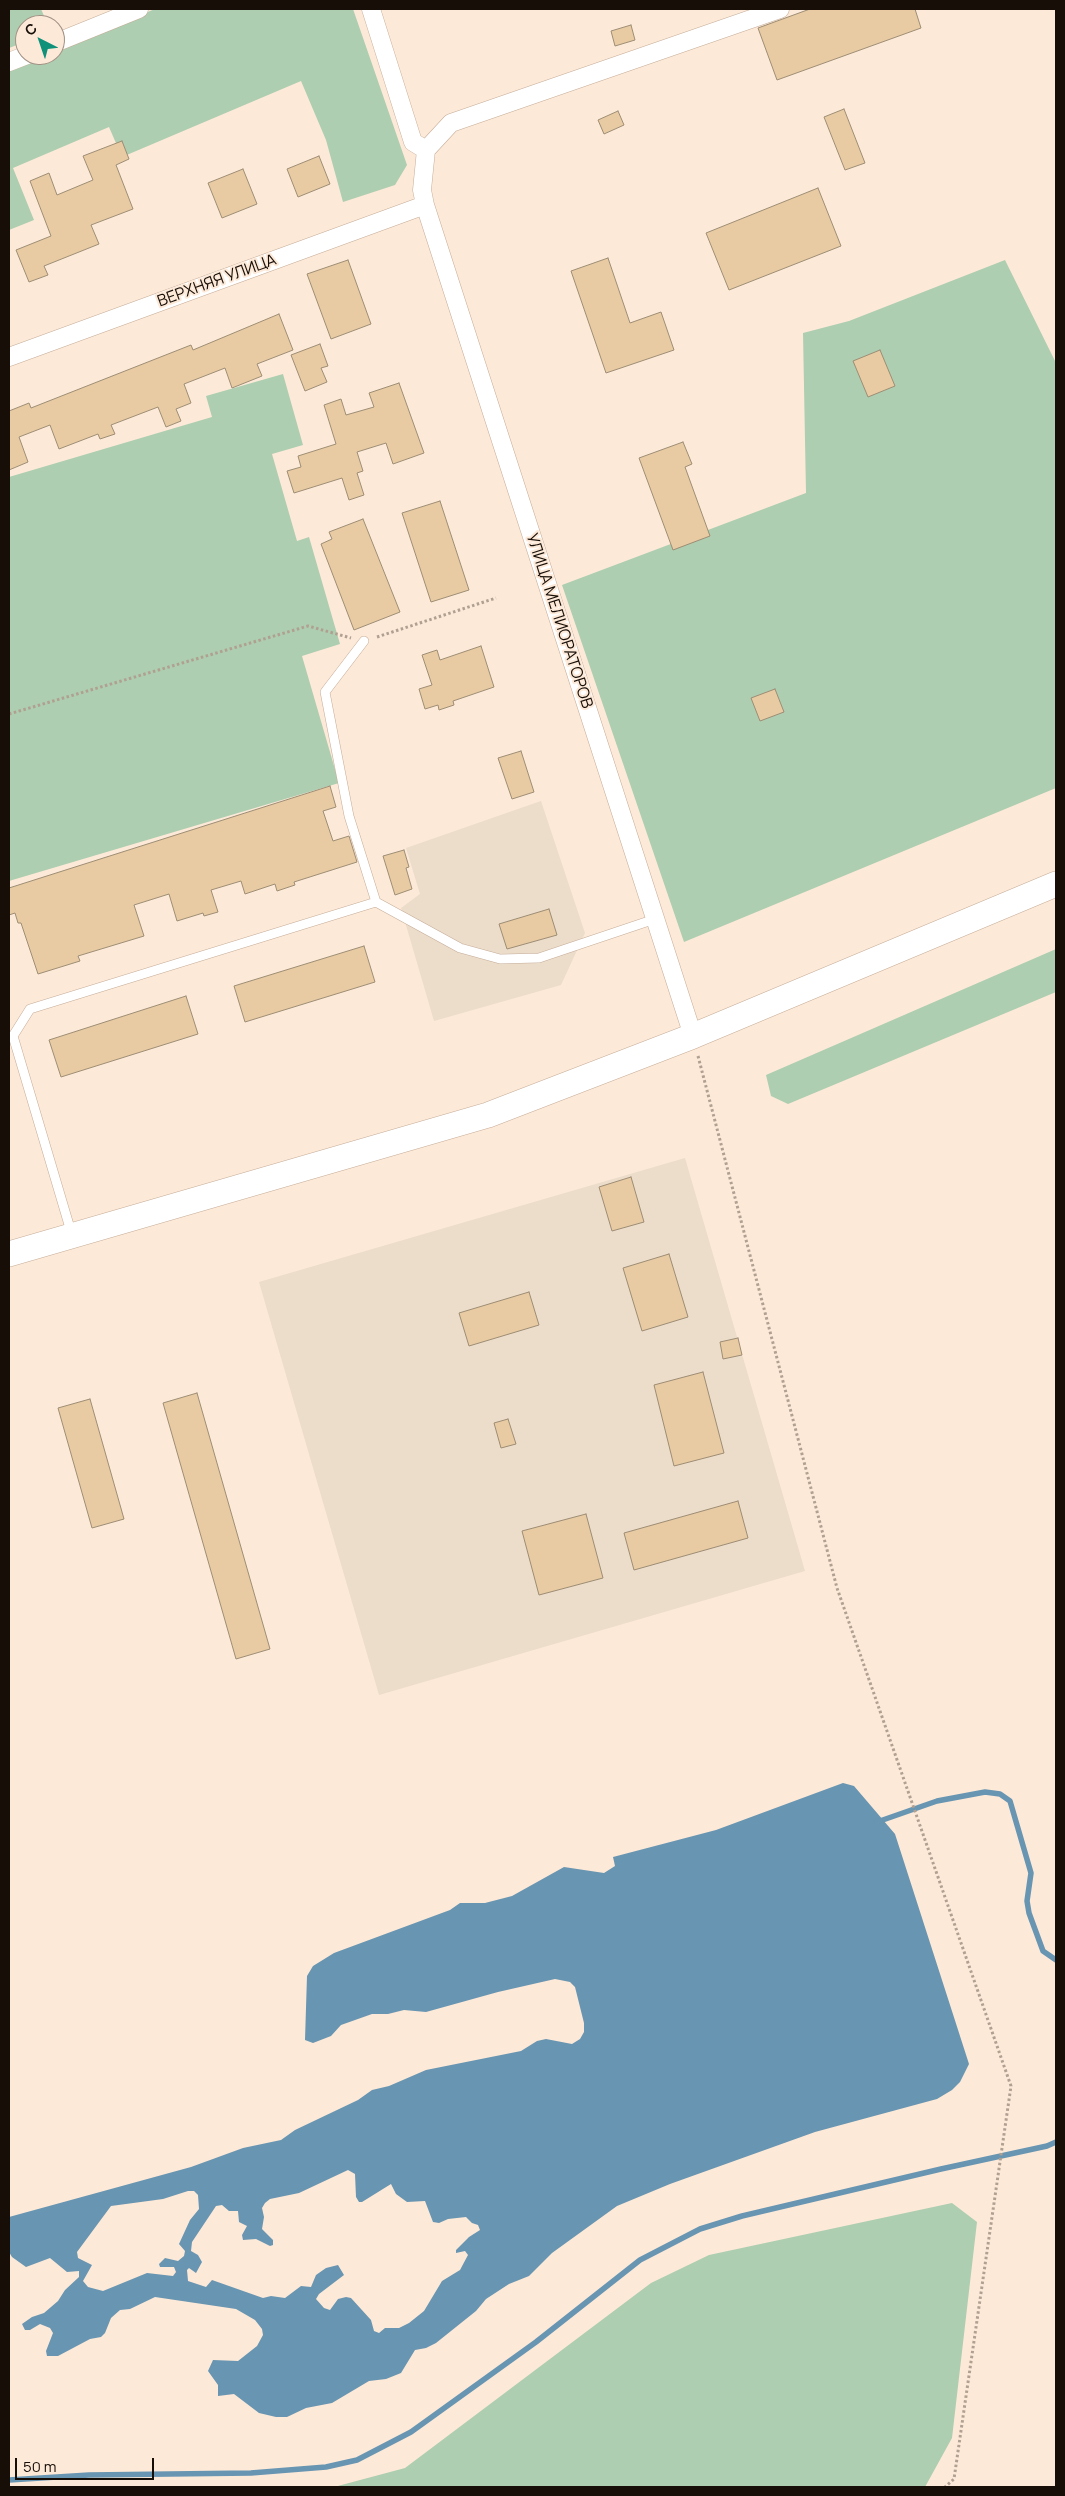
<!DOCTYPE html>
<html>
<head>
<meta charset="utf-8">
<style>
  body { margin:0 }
  #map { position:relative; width:1065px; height:2496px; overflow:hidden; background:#fde9d8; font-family:Manrope,sans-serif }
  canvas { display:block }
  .frame { position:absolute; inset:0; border:10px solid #160e07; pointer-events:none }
  .north { position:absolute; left:15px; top:15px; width:50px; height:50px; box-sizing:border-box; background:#fde9d8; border:1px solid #a19184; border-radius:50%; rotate:319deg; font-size:14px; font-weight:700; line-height:20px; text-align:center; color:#160e07 }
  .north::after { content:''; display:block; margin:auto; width:18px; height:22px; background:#109179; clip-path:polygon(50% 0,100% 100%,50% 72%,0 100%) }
  .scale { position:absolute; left:15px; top:2458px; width:139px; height:22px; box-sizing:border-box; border:2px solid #160e07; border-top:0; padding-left:6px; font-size:15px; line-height:18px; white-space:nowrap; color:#160e07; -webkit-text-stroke:4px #fde9d8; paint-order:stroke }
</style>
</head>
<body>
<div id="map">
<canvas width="1065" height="2496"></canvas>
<div class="frame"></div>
<div class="north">С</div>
<div class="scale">50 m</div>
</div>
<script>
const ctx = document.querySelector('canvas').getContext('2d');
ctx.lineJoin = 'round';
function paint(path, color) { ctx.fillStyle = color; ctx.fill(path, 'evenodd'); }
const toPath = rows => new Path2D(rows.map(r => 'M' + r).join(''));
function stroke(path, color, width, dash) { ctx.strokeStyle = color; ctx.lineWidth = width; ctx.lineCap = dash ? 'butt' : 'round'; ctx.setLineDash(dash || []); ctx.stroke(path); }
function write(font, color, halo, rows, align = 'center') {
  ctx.font = font + ' Manrope,sans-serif'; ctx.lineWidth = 4; ctx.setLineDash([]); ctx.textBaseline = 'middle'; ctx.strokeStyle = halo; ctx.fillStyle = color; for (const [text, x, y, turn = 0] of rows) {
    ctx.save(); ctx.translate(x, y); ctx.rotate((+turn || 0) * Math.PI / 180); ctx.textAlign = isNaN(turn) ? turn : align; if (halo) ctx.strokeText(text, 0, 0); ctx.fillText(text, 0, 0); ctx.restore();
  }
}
const industrial = toPath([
  [541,801,585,933,561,985,434,1021,401,908,420,894,406,848],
  [685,1158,805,1571,379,1695,259,1282]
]);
const green = toPath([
  [9,9,41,9,48,25,25,25,25,42,9,48],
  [155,9,353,9,407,165,395,185,343,202,326,140,301,81,122,157,109,127,13,168,34,220,9,230,9,70,44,55,55,55,55,50],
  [1005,260,1056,363,1056,788,684,942,562,585,806,493,803,333,849,321],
  [283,374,303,445,272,454,297,541,309,537,340,644,302,656,339,783,9,881,9,477,212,417,206,396],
  [1056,949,1056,992,788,1104,771,1096,766,1075],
  [952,2203,977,2222,952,2438,925,2487,334,2487,405,2468,651,2283,709,2255]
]);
const water = toPath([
  [843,1783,854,1786,895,1834,969,2064,960,2082,952,2090,937,2099,815,2132,670,2184,617,2206,552,2253,529,2276,509,2284,486,2299,476,2311,436,2343,426,2348,415,2350,401,2373,386,2379,369,2381,332,2403,306,2408,287,2417,276,2417,259,2413,234,2394,218,2396,218,2385,208,2371,213,2360,238,2361,257,2346,263,2335,262,2329,255,2320,236,2309,155,2297,130,2309,120,2310,111,2318,105,2333,101,2337,90,2339,58,2356,47,2356,46,2351,53,2333,50,2328,40,2324,30,2330,25,2330,22,2324,32,2317,44,2313,58,2301,65,2290,79,2277,79,2271,67,2272,50,2258,26,2267,12,2257,9,2252,9,2217,191,2167,243,2148,281,2140,295,2130,358,2100,372,2090,389,2086,426,2070,521,2051,537,2041,546,2039,572,2044,580,2039,584,2032,584,2023,575,1987,570,1982,555,1979,498,1992,426,2012,404,2010,388,2014,372,2014,341,2025,331,2036,313,2043,305,2040,307,1976,313,1966,334,1953,450,1910,460,1903,485,1903,512,1896,564,1867,604,1873,615,1866,613,1857,716,1830],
  [348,2170,355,2174,356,2197,359,2202,362,2202,391,2184,396,2194,407,2202,425,2201,433,2222,439,2223,448,2219,466,2217,472,2223,478,2225,480,2230,469,2237,456,2250,456,2253,465,2251,468,2255,460,2270,442,2281,424,2311,409,2323,399,2328,385,2328,379,2333,374,2331,371,2320,351,2298,346,2297,338,2299,330,2310,324,2308,316,2299,319,2294,344,2275,338,2265,326,2268,316,2275,311,2287,301,2286,285,2298,271,2296,263,2298,212,2280,206,2287,188,2281,187,2270,189,2268,196,2273,202,2262,198,2255,191,2251,192,2242,216,2206,222,2205,229,2211,238,2211,239,2222,247,2226,242,2235,243,2240,256,2239,270,2246,273,2245,273,2240,262,2229,264,2217,262,2208,265,2203,270,2199,299,2193],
  [188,2191,194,2191,198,2195,199,2209,190,2220,179,2244,185,2251,184,2256,178,2261,165,2258,159,2264,160,2267,174,2267,176,2272,173,2276,147,2273,103,2291,88,2287,83,2281,92,2265,78,2258,77,2252,111,2206,163,2199]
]);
const stream = toPath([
  [877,1822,937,1801,985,1792,1000,1794,1010,1801,1031,1873,1027,1901,1029,1913,1043,1951,1056,1960],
  [9,2480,89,2475,251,2473,326,2467,357,2460,411,2432,536,2342,640,2260,700,2229,742,2216,941,2169,1047,2146,1056,2142]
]);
const building = toPath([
  [810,9,915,9,921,28,777,80,758,28,810,9],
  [631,25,635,40,615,46,611,31,631,25],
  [844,109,865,163,845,170,824,117,844,109],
  [618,111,624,125,604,134,598,120,618,111],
  [122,141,129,159,116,165,133,209,91,225,99,244,44,266,48,275,29,282,16,250,51,236,30,181,49,173,57,195,93,180,83,156,122,141],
  [319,156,330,184,298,197,287,169,319,156],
  [243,169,257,204,222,218,208,183,243,169],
  [818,188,841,246,729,290,706,233,818,188],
  [608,258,630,323,661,312,674,350,606,373,571,271,608,258],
  [348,260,371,324,331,339,307,274,348,260],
  [279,314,293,350,257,364,262,376,232,388,225,368,184,384,191,403,176,409,181,421,166,427,158,407,111,425,115,434,100,439,98,434,59,449,50,425,19,437,28,462,9,470,9,411,29,403,31,408,191,345,193,350,279,314],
  [320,344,328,366,321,368,327,382,305,391,291,355,320,344],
  [880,350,895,386,868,397,853,361,880,350],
  [399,383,424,453,393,464,386,443,357,452,363,471,357,473,364,495,349,500,342,478,294,493,287,471,301,467,298,456,336,444,324,405,341,399,346,415,374,407,369,393,399,383],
  [683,442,692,464,685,467,710,536,673,550,639,458,683,442],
  [440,501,469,590,431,602,402,513,440,501],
  [363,519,400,612,354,630,321,544,332,539,329,532,363,519],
  [481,646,494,687,453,701,454,705,439,710,438,705,425,709,419,689,432,685,422,655,437,650,440,660,481,646],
  [775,689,784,712,760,721,751,698,775,689],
  [521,751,534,792,512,799,498,758,521,751],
  [330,786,336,807,323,811,333,841,349,836,357,862,294,882,295,885,277,891,275,884,245,894,241,881,211,890,218,912,204,916,203,913,177,921,169,894,134,905,144,936,78,956,80,961,38,974,21,923,18,923,15,913,9,915,9,888,330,786],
  [404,850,409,867,406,868,412,889,395,895,383,856,404,850],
  [549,909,557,935,507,949,499,924,549,909],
  [364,946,375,982,245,1022,234,986,364,946],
  [186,996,198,1034,61,1077,49,1040,186,996],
  [631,1177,644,1222,612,1231,599,1187,631,1177],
  [669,1254,688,1317,642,1331,623,1268,669,1254],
  [529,1292,539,1325,469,1346,459,1313,529,1292],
  [738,1338,742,1355,723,1359,720,1342,738,1338],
  [703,1372,724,1453,674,1466,654,1385,703,1372],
  [197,1393,270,1649,236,1659,163,1403,197,1393],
  [90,1399,124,1519,92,1528,58,1408,90,1399],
  [508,1419,516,1444,501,1448,494,1423,508,1419],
  [738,1501,748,1538,634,1570,624,1533,738,1501],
  [586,1514,603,1578,539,1595,522,1531,586,1514]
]);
const path = toPath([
  [377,637,496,598],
  [9,714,308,626,351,638],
  [698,1056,837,1588,1011,2086,954,2479,945,2487]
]);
const lane = toPath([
  [364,641,325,692,349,816,376,902],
  [13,1036,72,1235],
  [9,1037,13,1036,30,1009,376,902,460,948,500,959,539,958,655,919]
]);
const street = toPath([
  [371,9,413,142,426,150],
  [55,43,139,9],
  [9,62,27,55],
  [9,357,425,205],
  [693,1036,425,205,422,190,426,150,451,123,780,9]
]);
const secondary = toPath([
  [9,1254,488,1115,693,1036,1056,884]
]);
const streetNames = [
  ["ВЕРХНЯЯ УЛИЦА",217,281,-20],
  ["УЛИЦА МЕЛИОРАТОРОВ",559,621,72]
];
paint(industrial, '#ecdcca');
paint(green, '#adceb0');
paint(water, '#6895b1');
stroke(stream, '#6895b1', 5.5);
paint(building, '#e8cba2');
stroke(building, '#9d8d75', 1);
stroke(lane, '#c5ad98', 10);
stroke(street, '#c5ad98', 19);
stroke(secondary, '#c5ad98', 26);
stroke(path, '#b0a092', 3, [2.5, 2.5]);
stroke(lane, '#fff', 9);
stroke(street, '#fff', 18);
stroke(secondary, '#fff', 25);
write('16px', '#160e07', '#fde9d8', streetNames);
</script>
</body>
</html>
